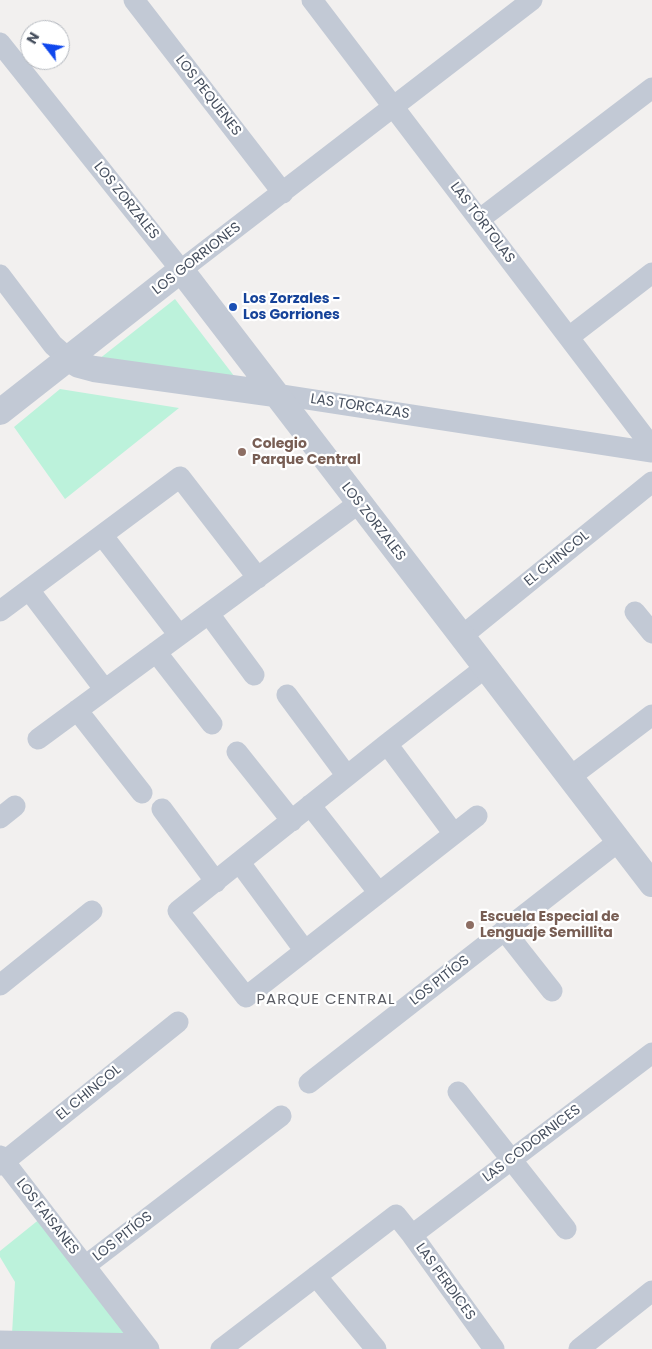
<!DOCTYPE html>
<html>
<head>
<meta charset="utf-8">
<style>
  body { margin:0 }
  #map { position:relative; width:652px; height:1349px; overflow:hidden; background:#f2f0ef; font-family:Poppins,sans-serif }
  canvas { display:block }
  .north { position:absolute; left:20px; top:20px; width:50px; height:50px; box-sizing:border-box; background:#fff; border:1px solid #b5b9bf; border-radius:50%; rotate:300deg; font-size:14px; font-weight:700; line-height:20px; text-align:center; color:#464f5e }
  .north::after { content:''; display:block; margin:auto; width:18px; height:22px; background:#0f47ed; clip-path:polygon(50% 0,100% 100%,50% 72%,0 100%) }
</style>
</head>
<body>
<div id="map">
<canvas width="652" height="1349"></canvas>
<div class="north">N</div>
</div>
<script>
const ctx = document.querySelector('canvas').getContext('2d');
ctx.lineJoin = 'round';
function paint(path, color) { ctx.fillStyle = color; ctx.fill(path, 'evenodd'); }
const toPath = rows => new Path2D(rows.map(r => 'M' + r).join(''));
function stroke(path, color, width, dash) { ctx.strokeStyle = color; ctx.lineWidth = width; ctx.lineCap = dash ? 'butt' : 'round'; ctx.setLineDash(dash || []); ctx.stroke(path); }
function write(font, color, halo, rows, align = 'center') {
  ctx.font = font + ' Poppins,sans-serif'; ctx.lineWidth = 4.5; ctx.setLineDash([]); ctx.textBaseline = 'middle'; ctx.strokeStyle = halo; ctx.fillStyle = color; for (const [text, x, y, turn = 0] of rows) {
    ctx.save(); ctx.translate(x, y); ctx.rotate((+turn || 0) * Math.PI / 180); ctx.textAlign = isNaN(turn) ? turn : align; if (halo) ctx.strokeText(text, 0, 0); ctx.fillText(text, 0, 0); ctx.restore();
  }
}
const green = toPath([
  [175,299,241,385,94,363],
  [60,389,179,408,65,499,14,427],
  [41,1218,134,1339,12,1334,15,1282,0,1257,0,1251]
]);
const minor = toPath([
  [134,0,283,193],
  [312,0,652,447],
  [0,43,181,270,532,0],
  [480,219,652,88],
  [0,275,53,345,69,359],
  [569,337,652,273],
  [275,394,652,452],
  [102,535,179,635],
  [29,590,105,690],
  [0,611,180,477,258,578],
  [635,612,652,633],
  [209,614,254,675],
  [462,636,652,482],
  [156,652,212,724],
  [287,695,347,776],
  [77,710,142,793],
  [38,739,359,503],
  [387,744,454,834],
  [237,752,292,821],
  [570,777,652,715],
  [310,805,379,893],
  [162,809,216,882],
  [477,816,246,997,178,911,387,744,486,667],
  [0,818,15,806],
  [240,863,305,951],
  [504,930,552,991],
  [0,985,92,911],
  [309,1083,619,841],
  [458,1092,566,1229],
  [0,1156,149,1349],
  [0,1165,178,1022],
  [412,1235,652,1053],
  [85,1266,281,1116],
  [316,1276,376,1349],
  [0,1341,145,1344],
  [221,1349,396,1215,412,1235,494,1349],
  [579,1349,652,1291]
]);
const tertiary = toPath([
  [69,359,79,365,94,369,275,394],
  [0,412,181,270,652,884]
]);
const markers = [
  [233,307,5,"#1a4fb4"],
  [242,452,5,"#8d6e63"],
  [470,925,5,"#8d6e63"]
];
const streetNames = [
  ["LOS PEQUENES",208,96,52],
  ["LOS ZORZALES",126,201,51],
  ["LAS TÓRTOLAS",482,223,53],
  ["LOS GORRIONES",197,259,-38],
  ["LAS TORCAZAS",360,407,9],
  ["LOS ZORZALES",373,522,52],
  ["EL CHINCOL",557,559,-39],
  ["LOS PITÍOS",440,981,-38],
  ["EL CHINCOL",89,1093,-39],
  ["LAS CODORNICES",532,1144,-37],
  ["LOS FAISANES",47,1217,52],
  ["LOS PITÍOS",123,1237,-38],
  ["LAS PERDICES",445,1282,54]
];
const transitNames = [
  ["Los Zorzales -",243,299],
  ["Los Gorriones",243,315]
];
const educationNames = [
  ["Colegio",252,444],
  ["Parque Central",252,460],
  ["Escuela Especial de",480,917],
  ["Lenguaje Semillita",480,933]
];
const neighbourhoodNames = [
  ["PARQUE CENTRAL",326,1000]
];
paint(green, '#bcf2db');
stroke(minor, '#c2c9d5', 21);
stroke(tertiary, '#c2c9d5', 26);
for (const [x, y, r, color] of markers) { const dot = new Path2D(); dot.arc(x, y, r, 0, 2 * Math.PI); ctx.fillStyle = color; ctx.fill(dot); stroke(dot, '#fff', 2); }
write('14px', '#464f5e', '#fff', streetNames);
write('bold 14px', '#164399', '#fff', transitNames, 'left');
write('bold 14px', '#785e54', '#fff', educationNames, 'left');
ctx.letterSpacing = '1px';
write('15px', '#5c5e65', '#fff', neighbourhoodNames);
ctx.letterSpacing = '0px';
</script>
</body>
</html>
